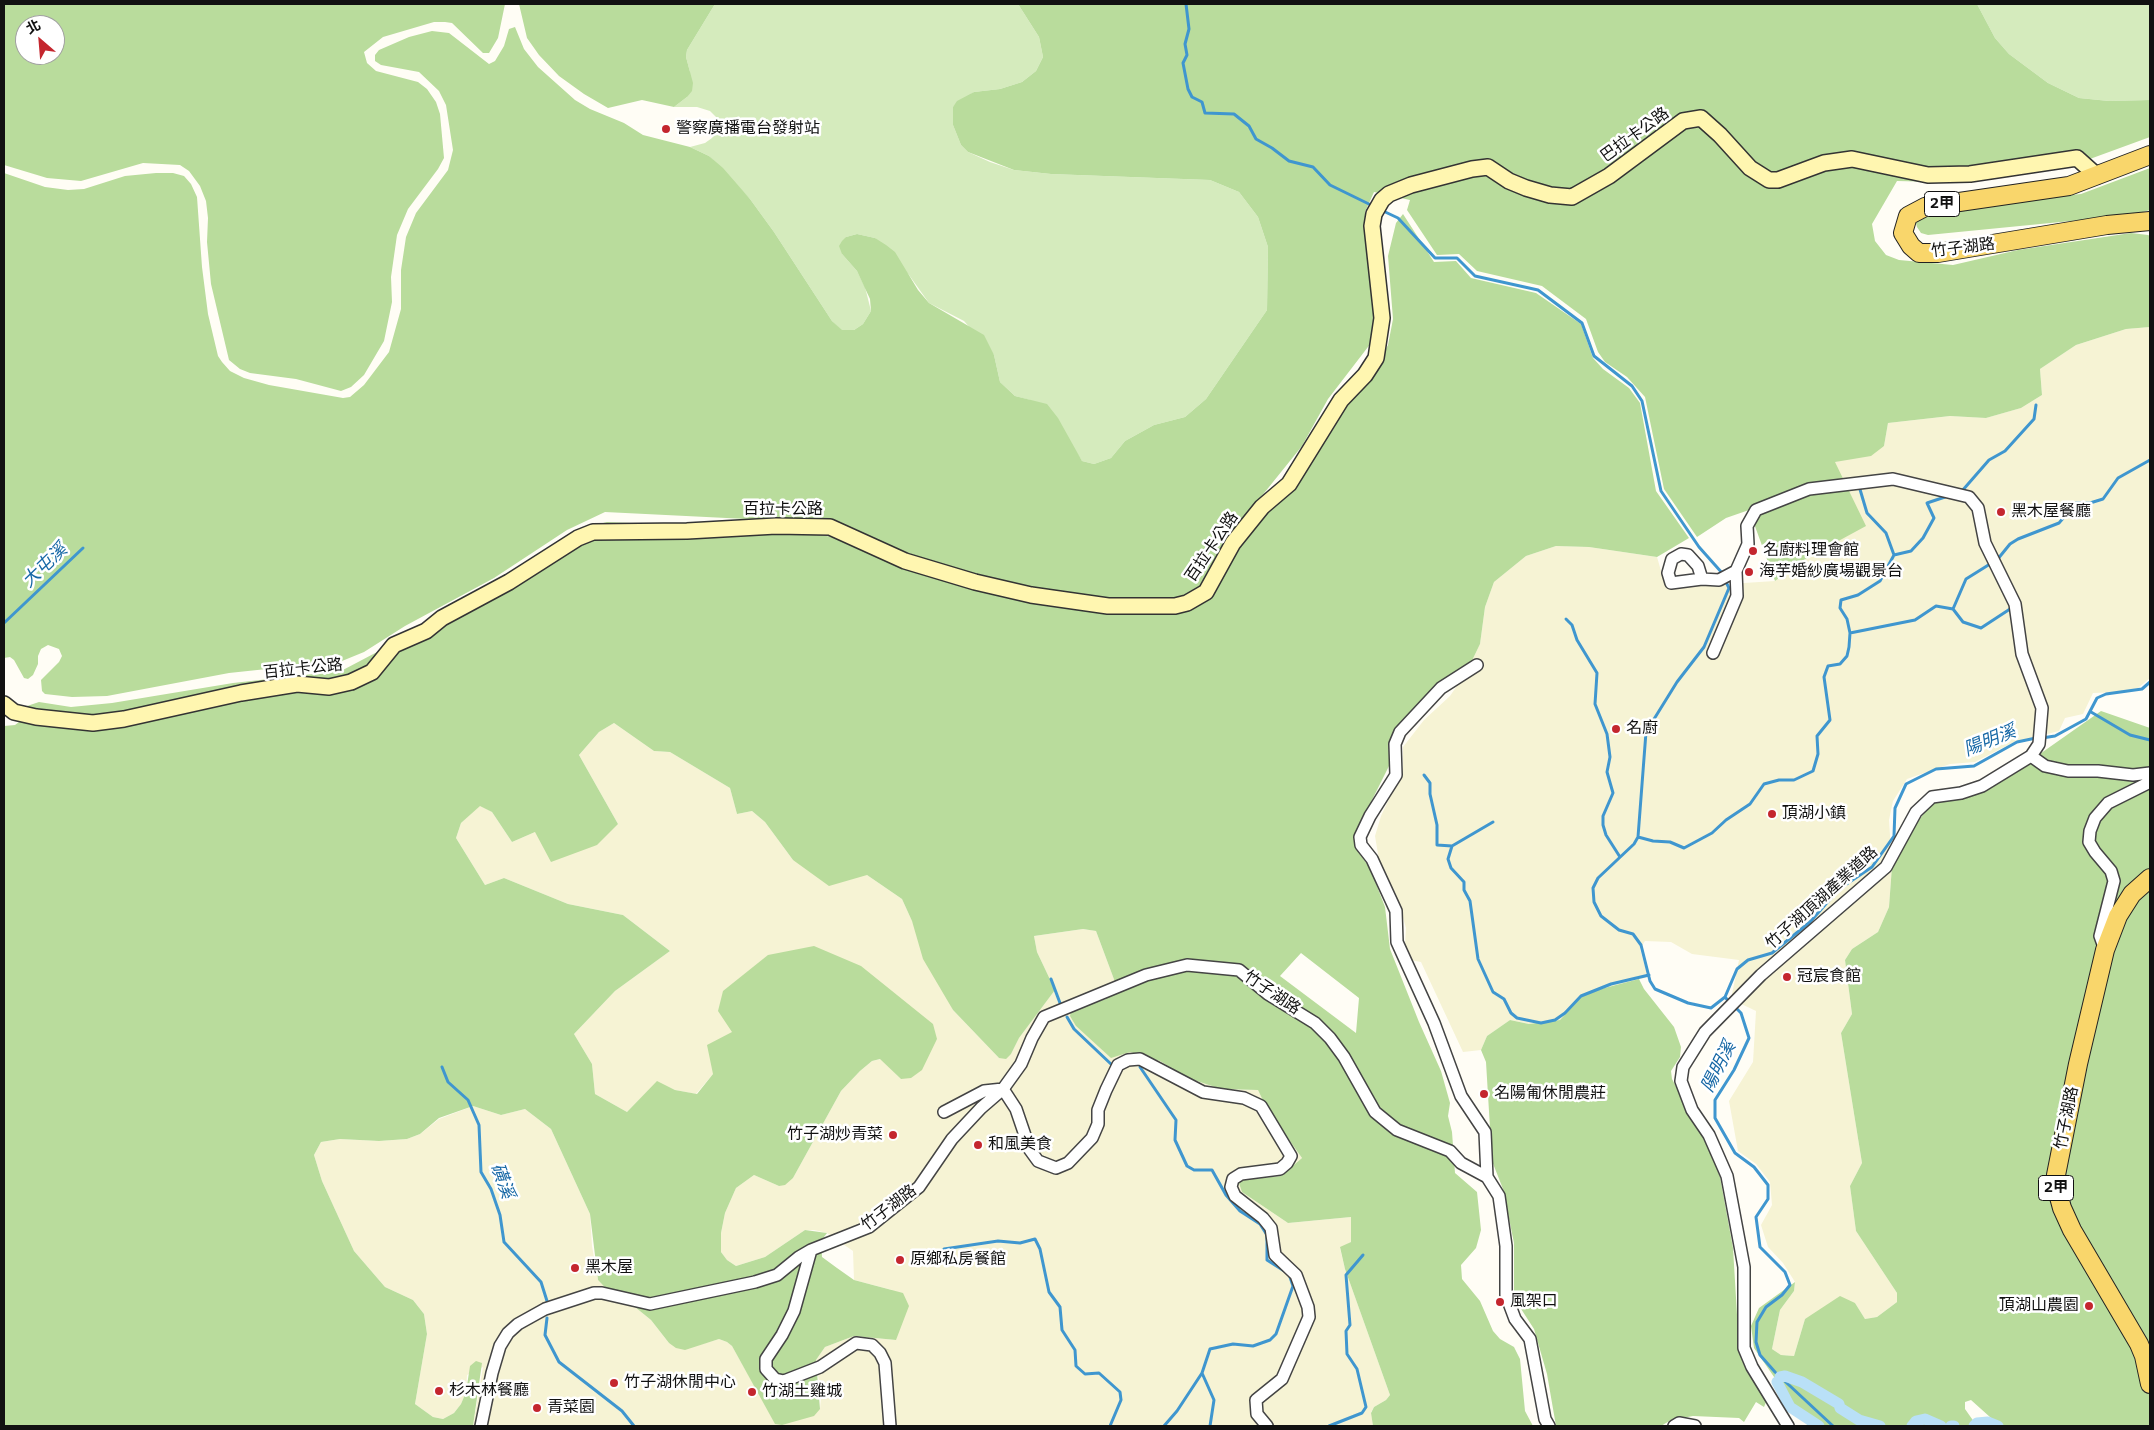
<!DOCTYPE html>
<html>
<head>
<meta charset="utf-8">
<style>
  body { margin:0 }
  #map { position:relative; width:2154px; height:1430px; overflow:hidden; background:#fffdf5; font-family:Bitter,"Noto Sans TC",serif }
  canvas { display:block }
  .frame { position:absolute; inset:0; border:5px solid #111; pointer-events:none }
  .north { position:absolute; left:15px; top:15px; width:50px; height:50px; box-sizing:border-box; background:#fff; border:1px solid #a0a0a0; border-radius:50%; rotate:333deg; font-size:14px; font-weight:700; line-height:20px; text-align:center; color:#111 }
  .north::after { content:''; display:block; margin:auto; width:18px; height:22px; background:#c4262e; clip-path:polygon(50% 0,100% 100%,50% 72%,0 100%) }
</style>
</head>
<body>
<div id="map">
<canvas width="2154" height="1430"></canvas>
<div class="frame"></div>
<div class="north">北</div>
</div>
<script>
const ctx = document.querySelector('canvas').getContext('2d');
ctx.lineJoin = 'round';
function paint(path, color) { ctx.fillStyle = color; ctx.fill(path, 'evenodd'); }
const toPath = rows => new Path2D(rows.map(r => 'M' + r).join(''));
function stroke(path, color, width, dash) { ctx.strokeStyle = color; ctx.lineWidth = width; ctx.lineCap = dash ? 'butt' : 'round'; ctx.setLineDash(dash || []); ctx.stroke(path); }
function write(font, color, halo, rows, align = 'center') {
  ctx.font = font + ' Bitter,"Noto Sans TC",serif'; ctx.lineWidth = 5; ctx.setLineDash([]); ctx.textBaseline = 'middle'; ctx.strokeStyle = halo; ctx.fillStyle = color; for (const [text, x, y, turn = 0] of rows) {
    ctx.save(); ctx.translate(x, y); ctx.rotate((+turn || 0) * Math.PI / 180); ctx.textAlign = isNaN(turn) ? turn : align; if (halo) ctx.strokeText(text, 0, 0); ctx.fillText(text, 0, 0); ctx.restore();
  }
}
const farmland = toPath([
  [2150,327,2150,678,2138,688,2121,692,2093,693,2083,714,2065,718,2059,731,2012,743,1975,762,1950,764,1907,779,1893,801,1889,820,1892,866,1889,907,1878,932,1852,949,1845,960,1852,1014,1841,1033,1862,1163,1850,1186,1856,1231,1897,1293,1897,1302,1877,1317,1865,1319,1855,1303,1805,1319,1794,1356,1781,1355,1772,1349,1780,1310,1794,1291,1795,1282,1783,1263,1768,1247,1761,1225,1772,1205,1770,1182,1756,1164,1738,1151,1729,1101,1753,1062,1756,1011,1731,999,1739,960,1692,954,1671,942,1645,941,1640,949,1648,977,1597,990,1581,997,1560,1020,1529,1024,1510,1020,1487,1036,1481,1050,1463,1052,1421,962,1410,960,1405,944,1406,928,1396,895,1379,860,1375,836,1381,816,1403,769,1403,747,1424,720,1450,696,1467,671,1480,644,1485,607,1494,582,1526,556,1556,546,1589,547,1657,557,1666,588,1775,581,1807,558,1835,462,1884,446,1888,423,1950,416,1986,418,2021,408,2042,395,2040,369,2076,345,2126,329],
  [614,723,654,751,670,752,730,788,737,814,752,811,765,822,793,860,867,875,902,899,953,1010,999,1058,1011,1054,1019,1038,1055,990,1037,952,1034,936,1083,929,1096,931,1115,982,1106,998,1076,1009,1076,1026,1087,1035,1130,1052,1160,1061,1188,1078,1221,1089,1258,1090,1267,1109,1302,1158,1281,1176,1257,1177,1242,1192,1288,1223,1351,1217,1351,1242,1340,1248,1345,1269,1390,1395,1386,1400,1374,1407,1371,1412,1373,1426,473,1426,483,1367,467,1375,466,1392,461,1404,454,1413,443,1419,433,1417,415,1404,427,1334,424,1314,413,1300,385,1287,354,1251,322,1181,314,1155,321,1142,340,1139,379,1141,407,1139,420,1134,439,1119,473,1106,501,1115,525,1109,551,1129,590,1214,592,1246,598,1280,620,1303,635,1307,651,1320,669,1343,685,1349,719,1339,727,1342,732,1346,776,1424,820,1409,821,1397,816,1360,825,1347,854,1336,896,1340,892,1290,854,1280,853,1251,827,1233,814,1230,805,1230,765,1257,736,1266,727,1260,721,1252,721,1233,725,1213,736,1188,754,1175,779,1186,793,1178,841,1091,860,1071,872,1061,881,1059,901,1079,937,1039,732,1032,713,1074,696,1094,675,1090,657,1082,627,1112,595,1094,592,1064,574,1034,615,991,670,951,623,915,568,904,504,878,485,885,456,838,461,823,480,805,492,812,512,842,535,832,618,824,579,755,599,732]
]);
const green = toPath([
  [715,4,1018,4,1039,37,1043,57,1036,71,1022,82,1000,89,974,92,953,107,953,125,961,145,968,152,990,162,1014,170,1051,174,1210,180,1239,192,1258,217,1268,247,1267,310,1206,399,1185,417,1154,425,1125,441,1111,458,1094,464,1082,461,1072,446,1030,400,1015,396,1000,382,994,355,964,321,929,303,909,275,875,238,857,234,846,237,842,254,857,271,865,287,871,311,863,324,854,330,842,331,832,321,774,232,750,199,709,156,690,147,705,143,712,138,719,129,718,119,710,111,697,107,674,107,687,97,690,72,686,57,687,50],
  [1977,4,2150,4,2150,100,2109,101,2079,98,2048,83,2009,54,1995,38]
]);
const forest = toPath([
  [4,4,505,4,498,38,489,53,483,53,452,23,445,22,434,22,383,37,364,52,367,63,376,71,418,82,427,89,436,102,440,114,444,158,438,169,408,209,397,235,391,277,392,302,384,341,364,375,351,387,341,391,296,379,250,373,240,369,229,360,211,284,207,242,208,218,206,201,200,186,189,171,180,165,143,163,81,181,47,178,4,165],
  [25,25,55,25,55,55,25,55],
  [519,4,715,4,687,50,686,57,693,83,692,91,687,97,674,107,642,100,608,108,584,94,559,76,539,55,527,38],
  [1018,4,1977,4,1995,38,2009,54,2048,83,2079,98,2109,101,2150,100,2150,137,2068,167,1936,182,1897,181,1872,224,1875,241,1886,255,1899,260,1953,265,2018,250,2131,233,2148,235,2150,236,2150,327,2126,329,2076,345,2040,369,2042,395,2021,408,1986,418,1950,416,1888,423,1884,446,1871,456,1835,462,1866,526,1807,558,1775,581,1749,510,1726,518,1697,537,1664,489,1645,397,1627,377,1605,362,1598,352,1586,319,1542,286,1477,271,1459,254,1437,255,1407,210,1410,200,1374,192,1365,212,1377,323,1371,343,1328,399,1302,446,1240,523,1200,589,1188,598,1121,602,1036,591,962,573,855,533,767,520,605,512,567,530,494,578,405,626,364,652,342,661,229,673,107,696,72,697,45,694,42,691,41,680,59,662,62,656,59,649,48,645,41,649,38,656,38,664,33,675,28,679,24,678,14,660,10,657,4,658,4,173,45,187,68,190,84,189,125,176,156,173,173,173,184,176,191,184,197,197,202,267,208,314,218,356,222,362,230,371,244,378,269,385,343,398,350,397,364,385,389,352,401,309,401,270,406,237,416,213,448,170,453,150,446,105,439,91,419,72,381,65,375,61,375,55,379,50,409,37,432,31,449,33,489,64,495,61,504,46,509,29,515,27,524,49,538,67,575,100,590,109,624,123,643,135,690,147,709,156,723,168,750,199,774,232,832,321,842,330,854,330,863,324,871,311,870,299,857,271,842,254,839,246,842,241,846,237,857,234,875,238,886,245,895,252,918,290,929,303,984,335,994,355,1000,382,1015,396,1047,404,1058,418,1082,461,1094,464,1111,458,1125,441,1154,425,1185,417,1206,399,1267,310,1268,247,1258,217,1239,192,1210,180,1051,174,1014,170,968,152,961,145,953,125,953,107,957,101,974,92,1000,89,1022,82,1036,71,1043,57,1039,37],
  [2150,168,2150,210,2132,215,1928,235,1921,233,1917,227,1916,223,1928,209,2081,194],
  [1403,214,1434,262,1456,261,1471,278,1536,293,1581,324,1593,358,1603,369,1629,388,1640,403,1656,491,1689,538,1657,557,1589,547,1556,546,1526,556,1494,582,1485,607,1480,644,1467,671,1422,703,1391,737,1390,764,1358,828,1355,841,1359,853,1370,868,1385,907,1390,949,1419,1022,1441,1071,1450,1103,1448,1116,1452,1132,1455,1173,1477,1192,1481,1230,1476,1248,1461,1265,1462,1279,1480,1301,1493,1331,1500,1339,1514,1347,1520,1359,1525,1411,1533,1426,1373,1426,1371,1413,1374,1407,1386,1400,1390,1395,1345,1269,1340,1247,1351,1242,1351,1217,1288,1223,1242,1192,1239,1183,1243,1180,1281,1176,1302,1158,1267,1109,1258,1090,1221,1089,1188,1078,1160,1061,1130,1052,1111,1058,1076,1026,1070,1016,1071,1011,1106,999,1115,982,1096,931,1083,929,1034,936,1037,952,1055,990,1019,1038,1011,1054,1006,1059,999,1058,953,1010,923,959,912,921,902,899,867,875,829,886,793,860,765,822,752,811,737,814,730,788,670,752,654,751,614,723,599,732,579,755,618,824,597,845,551,862,535,832,512,842,492,812,480,806,461,823,456,838,485,885,504,878,568,904,623,915,670,951,615,991,574,1034,592,1064,595,1094,627,1112,657,1081,675,1090,697,1094,713,1074,707,1045,732,1032,718,1011,723,991,768,955,814,946,861,966,933,1024,937,1039,922,1070,911,1078,901,1079,880,1059,872,1061,860,1071,841,1091,793,1178,785,1185,779,1186,754,1175,736,1188,725,1213,721,1233,721,1252,727,1260,736,1266,765,1257,805,1230,827,1233,821,1241,822,1257,837,1268,854,1280,903,1293,909,1306,896,1340,854,1336,825,1347,816,1360,820,1409,814,1416,782,1425,775,1424,732,1346,727,1342,719,1339,685,1350,676,1348,669,1343,651,1320,635,1307,620,1303,598,1280,590,1214,551,1129,525,1109,501,1115,473,1106,439,1118,420,1134,407,1139,379,1141,340,1139,321,1142,314,1155,322,1181,354,1251,385,1287,413,1300,424,1314,427,1334,415,1404,433,1417,443,1419,454,1413,461,1404,466,1392,470,1366,476,1361,482,1363,473,1426,4,1426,4,726,15,725,19,722,24,707,39,702,71,707,112,703,233,683,341,671,398,641,595,525,607,522,775,529,848,539,1058,604,1199,600,1263,511,1302,474,1334,428,1344,408,1373,374,1388,345,1393,319,1388,256,1396,223],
  [1301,953,1359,998,1356,1033,1280,976],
  [2101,711,2150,728,2150,1426,2000,1426,1971,1400,1965,1402,1965,1409,1977,1426,1808,1426,1754,1348,1751,1326,1759,1308,1795,1282,1794,1291,1780,1310,1772,1349,1781,1355,1794,1356,1805,1319,1840,1296,1855,1303,1865,1319,1877,1317,1897,1302,1897,1293,1856,1231,1850,1186,1862,1163,1841,1033,1852,1014,1845,960,1852,949,1878,932,1889,907,1892,866,1910,832,1931,804,1962,797,2027,763],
  [1639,979,1644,989,1674,1027,1681,1047,1680,1057,1671,1071,1672,1079,1711,1153,1720,1177,1733,1248,1739,1348,1743,1363,1766,1402,1764,1407,1756,1402,1744,1422,1739,1418,1693,1416,1671,1420,1661,1426,1556,1426,1547,1374,1534,1329,1514,1298,1514,1243,1503,1189,1492,1161,1486,1062,1481,1050,1487,1036,1510,1020,1529,1024,1560,1020,1581,997,1597,990]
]);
const stream = toPath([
  [1186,4,1189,29,1185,44,1187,55,1183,63,1188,89,1192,97,1202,102,1205,113,1234,114,1249,126,1256,139,1272,148,1289,161,1313,167,1330,185,1373,206],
  [1381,210,1398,218,1435,258,1457,258,1475,276,1538,290,1582,323,1594,356,1632,386,1642,401,1661,491,1699,547,1723,574],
  [1962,491,1989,460,2005,451,2034,419,2036,405],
  [1894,555,1911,551,1923,538,1934,518,1927,503,1945,497],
  [1997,560,2010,544,2018,539,2059,523,2076,503,2090,503,2103,499,2118,478,2150,460],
  [1953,609,1966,579,1990,564],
  [1566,619,1572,625,1577,640,1597,673,1595,704,1607,734,1610,757,1607,772,1613,793,1603,816,1603,825,1606,835,1620,857],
  [4,623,83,548],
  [1850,633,1915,620,1936,606,1953,609,1963,622,1981,628,2010,609],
  [2091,712,2130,735,2150,740],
  [2042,738,2055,736,2086,719,2097,698,2106,694,2142,689,2150,682],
  [1424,775,1430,783,1430,794,1437,825,1437,845,1452,846,1448,859,1451,868,1464,882,1464,890,1470,901,1478,959,1493,992,1504,999,1511,1013,1517,1018,1541,1023,1555,1020,1565,1013,1581,996,1611,984,1649,975],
  [1638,837,1653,841,1670,842,1684,848,1712,833,1726,820,1750,804,1764,784,1779,780,1794,780,1813,771,1818,754,1817,736,1830,720,1824,677,1828,666,1840,664,1847,656,1849,647,1850,633,1847,619,1840,608,1841,600,1858,595,1880,581,1894,555,1886,533,1867,513,1859,486],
  [1452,846,1493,822],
  [1051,979,1060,1003],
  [1725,997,1711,1008,1688,1003,1655,989,1650,981,1641,945,1633,934,1619,930,1601,916,1594,902,1593,888,1598,878,1634,844,1638,837,1646,732,1677,682,1704,647,1729,588,1725,580],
  [1730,1003,1725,997,1737,969,1748,960,1772,953,1810,922,1839,889,1872,867,1894,836,1895,808,1906,784,1936,769,1974,766,2017,742,2036,738],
  [1735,1007,1741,1013,1749,1038,1734,1070,1715,1100,1715,1118,1735,1153,1754,1167,1768,1185,1768,1199,1756,1217,1760,1247,1785,1272,1790,1285,1782,1295,1766,1307,1757,1322,1756,1342,1760,1355,1775,1372,1833,1426],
  [1067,1017,1074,1029,1112,1065],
  [442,1067,448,1082,468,1100,479,1125,481,1172,491,1189,500,1215,504,1242,541,1282,547,1301],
  [1140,1067,1176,1120,1175,1140,1187,1166,1194,1170,1212,1170,1226,1195,1240,1211,1260,1224,1267,1235,1267,1260,1289,1274,1293,1286,1276,1334,1270,1340,1253,1346,1233,1344,1210,1349,1202,1373,1177,1411,1164,1426],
  [944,1249,998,1241,1020,1243,1035,1239,1040,1249,1049,1292,1060,1307,1062,1330,1075,1350,1076,1366,1085,1374,1099,1373,1120,1392,1121,1400,1110,1426],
  [547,1318,545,1335,559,1362,622,1411,634,1426],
  [1202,1373,1214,1400,1210,1426],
  [1329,1426,1362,1413,1366,1407,1357,1369,1347,1354,1346,1331,1350,1325,1346,1275,1363,1255]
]);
const canal = toPath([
  [1780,1377,1785,1376,1802,1382,1839,1404,1840,1408,1859,1420,1880,1426],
  [1777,1382,1790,1407,1819,1426],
  [1912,1426,1916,1421,1925,1419,1941,1426],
  [1951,1426,1954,1426],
  [1974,1426,1977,1423,1988,1422,1998,1426]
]);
const street = toPath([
  [1736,571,1748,544,1747,526,1756,510,1809,489,1893,479,1969,497,1978,508,1985,543,2015,604,2022,654,2042,708,2039,744,2031,756,1982,786,1961,793,1932,797,1916,812,1886,867,1761,975,1705,1032,1683,1067,1681,1081,1692,1110,1709,1135,1727,1176,1744,1267,1744,1348,1752,1367,1788,1426],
  [1702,579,1698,566,1688,555,1681,554,1672,559,1668,573,1671,583,1702,579,1719,580,1736,571],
  [1713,653,1737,596,1736,571],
  [1477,665,1441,688,1400,732,1395,744,1396,775,1370,816,1360,837,1361,845,1372,859,1396,911,1397,942,1434,1023,1461,1096,1485,1132,1487,1177],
  [2031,756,2045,766,2068,771,2098,771,2133,775,2150,773],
  [2105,950,2100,936,2114,881,2111,871,2095,852,2089,842,2090,831,2095,818,2108,803,2150,782],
  [1003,1089,1016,1109,1030,1150,1038,1161,1056,1168,1068,1163,1092,1138,1098,1124,1098,1110,1106,1090,1118,1065,1128,1060,1140,1059,1203,1092,1244,1098,1261,1106,1291,1156,1287,1163,1280,1169,1241,1174,1233,1179,1231,1187,1235,1196,1263,1218,1271,1228,1275,1255,1296,1275,1308,1307,1309,1317,1282,1379,1256,1400,1257,1414,1267,1426],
  [944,1112,984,1091,1003,1089],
  [811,1250,794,1311,782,1335,766,1359,766,1369,775,1379,784,1381,820,1367,856,1343,872,1345,880,1353,885,1363,890,1426],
  [481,1426,492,1373,500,1346,508,1333,518,1324,545,1309,594,1293,602,1293,650,1304,755,1282,777,1275,799,1257,811,1250,869,1227,919,1187,952,1139,981,1108,1003,1089,1021,1064,1032,1038,1044,1017,1146,975,1187,965,1239,970,1268,994,1315,1023,1330,1038,1344,1057,1375,1112,1397,1130,1450,1151,1461,1163,1487,1177,1499,1196,1506,1246,1506,1295,1515,1319,1530,1339,1545,1419,1549,1426],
  [1674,1426,1679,1423,1695,1426]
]);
const secondary = toPath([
  [4,704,14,712,36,717,93,723,124,719,241,693,297,684,329,687,351,682,372,672,394,645,426,631,442,618,509,582,578,538,593,532,687,531,776,526,830,527,905,561,975,582,1031,595,1108,606,1175,606,1187,603,1206,592,1233,543,1262,507,1289,484,1341,400,1365,375,1376,358,1382,318,1372,226,1374,214,1382,200,1389,194,1411,185,1472,169,1488,167,1509,181,1526,188,1550,195,1572,197,1609,176,1683,121,1701,118,1720,135,1750,168,1769,180,1778,180,1824,163,1852,159,1928,175,1970,174,2077,158,2097,176]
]);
const primary = toPath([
  [2150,155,2069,186,1925,207,1908,216,1903,233,1911,246,1919,253,1938,253,2107,225,2150,221],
  [2150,878,2132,894,2118,916,2105,950,2078,1064,2056,1175,2056,1186,2062,1208,2072,1230,2139,1344,2144,1356,2150,1384]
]);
const markers = [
  [666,129,5,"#c4262e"],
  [2001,512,5,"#c4262e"],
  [1753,551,5,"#c4262e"],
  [1749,572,5,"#c4262e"],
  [1616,729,5,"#c4262e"],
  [1772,814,5,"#c4262e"],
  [1787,977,5,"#c4262e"],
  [1484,1094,5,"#c4262e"],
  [893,1135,5,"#c4262e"],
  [978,1145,5,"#c4262e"],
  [900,1260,5,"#c4262e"],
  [575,1268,5,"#c4262e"],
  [1500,1302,5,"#c4262e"],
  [2089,1306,5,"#c4262e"],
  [614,1383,5,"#c4262e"],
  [439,1391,5,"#c4262e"],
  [752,1392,5,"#c4262e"],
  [537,1408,5,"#c4262e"]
];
const shields = [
  [1942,204,35],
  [2056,1188,35]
];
const shieldNames = [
  ["2甲",1942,204],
  ["2甲",2056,1188]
];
const poiNames = [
  ["警察廣播電台發射站",676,129],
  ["黑木屋餐廳",2011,512],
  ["名廚料理會館",1763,551],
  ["海芋婚紗廣場觀景台",1759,572],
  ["名廚",1626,729],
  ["頂湖小鎮",1782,814],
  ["冠宸食館",1797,977],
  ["名陽匍休閒農莊",1494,1094],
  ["竹子湖炒青菜",883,1135,"right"],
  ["和風美食",988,1145],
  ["原鄉私房餐館",910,1260],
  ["黑木屋",585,1268],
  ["風架口",1510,1302],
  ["頂湖山農園",2079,1306,"right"],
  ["竹子湖休閒中心",624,1383],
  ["杉木林餐廳",449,1391],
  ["竹湖土雞城",762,1392],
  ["青菜園",547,1408]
];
const streetNames = [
  ["巴拉卡公路",1635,135,-36],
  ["竹子湖路",1963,248,-7],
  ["百拉卡公路",783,510],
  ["百拉卡公路",1212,547,-56],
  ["百拉卡公路",303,669,-6],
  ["竹子湖頂湖產業道路",1822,898,-42],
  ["竹子湖路",1272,993,34],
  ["竹子湖路",2067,1118,-79],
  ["竹子湖路",889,1208,-37]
];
const waterNames = [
  ["大屯溪",45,566,-44],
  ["陽明溪",1990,741,-22],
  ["陽明溪",1719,1067,-63],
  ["磺溪",502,1181,70]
];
paint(farmland, '#f6f3d4');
paint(green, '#d5ebbd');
paint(forest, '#b9dc9c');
stroke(stream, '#3f96cf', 3);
stroke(canal, '#b9e0f7', 11);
stroke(street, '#444', 14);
stroke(secondary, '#333', 18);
stroke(primary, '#222', 20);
stroke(street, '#fff', 11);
stroke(secondary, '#fff6b0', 15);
stroke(primary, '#f9d66b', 18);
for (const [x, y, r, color] of markers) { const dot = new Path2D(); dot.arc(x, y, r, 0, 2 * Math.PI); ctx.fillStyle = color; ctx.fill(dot); stroke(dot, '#fff', 2); }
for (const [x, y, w] of shields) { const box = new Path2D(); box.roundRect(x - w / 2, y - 12.5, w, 25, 4); ctx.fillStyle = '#fff'; ctx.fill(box); stroke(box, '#111', 1); }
write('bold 15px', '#111', null, shieldNames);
write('16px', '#111', '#fff', poiNames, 'left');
write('16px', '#111', '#fff', streetNames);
write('italic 18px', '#1768a6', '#fff', waterNames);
</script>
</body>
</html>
